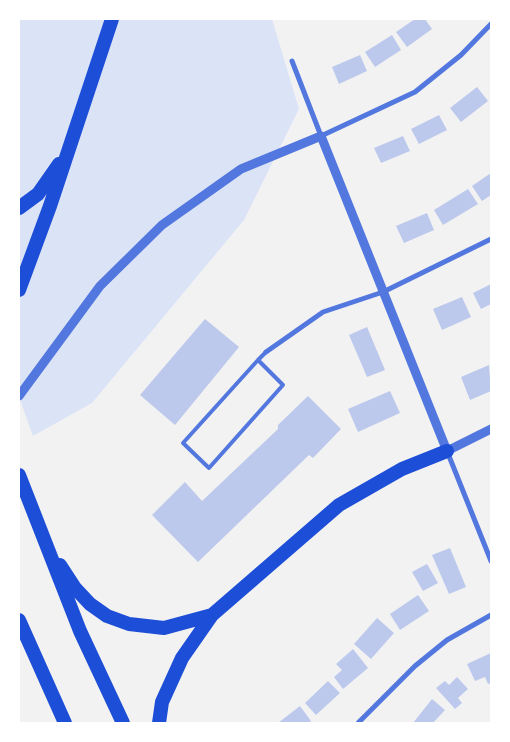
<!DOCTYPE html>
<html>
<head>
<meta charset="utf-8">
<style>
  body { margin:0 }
  #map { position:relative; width:510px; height:742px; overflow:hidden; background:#f2f2f2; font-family:"Fira Sans Condensed",sans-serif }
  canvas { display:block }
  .frame { position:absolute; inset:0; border:20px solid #fff; pointer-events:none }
</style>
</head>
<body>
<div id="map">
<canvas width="510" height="742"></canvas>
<div class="frame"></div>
</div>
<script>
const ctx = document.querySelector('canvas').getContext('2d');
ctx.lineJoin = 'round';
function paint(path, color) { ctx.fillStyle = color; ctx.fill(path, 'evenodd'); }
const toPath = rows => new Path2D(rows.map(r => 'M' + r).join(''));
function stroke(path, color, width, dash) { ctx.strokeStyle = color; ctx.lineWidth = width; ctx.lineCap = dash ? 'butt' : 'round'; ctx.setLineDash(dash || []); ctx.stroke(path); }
const green = toPath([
  [19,19,272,19,299,109,244,220,92,403,33,436,19,397]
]);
const building = toPath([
  [415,19,425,19,432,29,407,47,396,32],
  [392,35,401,50,375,67,365,52],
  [360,55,367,71,339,84,332,67],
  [477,87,488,101,461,122,450,108],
  [439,115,447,130,419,144,411,129],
  [403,136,410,151,381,163,374,148],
  [491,173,491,195,482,201,472,186],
  [468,189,478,204,443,225,434,210],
  [427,213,434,230,404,243,396,226],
  [491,284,491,304,481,309,473,293],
  [462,297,471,317,442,330,433,309],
  [205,319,239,347,175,425,140,395],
  [367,327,385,370,367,377,349,335],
  [489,365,491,391,470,400,461,377],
  [390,391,400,413,358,432,348,409],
  [308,396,341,429,313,458,309,455,198,562,152,515,185,482,202,501,278,429,278,425],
  [450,548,466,587,449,594,432,555],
  [427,564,438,583,423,591,412,572],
  [418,595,429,611,400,630,390,614],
  [377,618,394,633,371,659,354,644],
  [353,649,368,668,343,689,334,677,342,670,336,664],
  [491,653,491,683,488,684,485,677,475,681,467,664],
  [457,677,468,689,458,698,462,703,455,709,436,688,445,681,449,685],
  [328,681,340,693,316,715,305,703],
  [432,699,445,710,433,723,413,723],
  [300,706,311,721,308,723,278,723]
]);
const service = toPath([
  [258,360,283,385,209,468,183,443,258,360,266,352]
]);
const minor = toPath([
  [292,61,321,136,415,92,461,55,491,24],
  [266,352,323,312,383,292,491,239],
  [447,451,491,561],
  [358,723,415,666,447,640,491,615]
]);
const tertiary = toPath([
  [19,396,100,286,162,225,241,169,321,136,447,451,491,429]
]);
const motorway = toPath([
  [19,208,38,194,59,164],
  [19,290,50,206,112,19],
  [19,475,80,631,123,723],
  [60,565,75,588,90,604,107,616,129,624,164,628,212,615],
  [19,620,65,723],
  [159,723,162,702,182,658,212,615,339,505,402,469,447,451]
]);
paint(green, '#dbe4f7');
paint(building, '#bdc9ec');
stroke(service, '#5277de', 4);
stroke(minor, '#5277de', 5);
stroke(tertiary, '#5277de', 9);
stroke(motorway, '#1d4ed8', 14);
</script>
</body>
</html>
